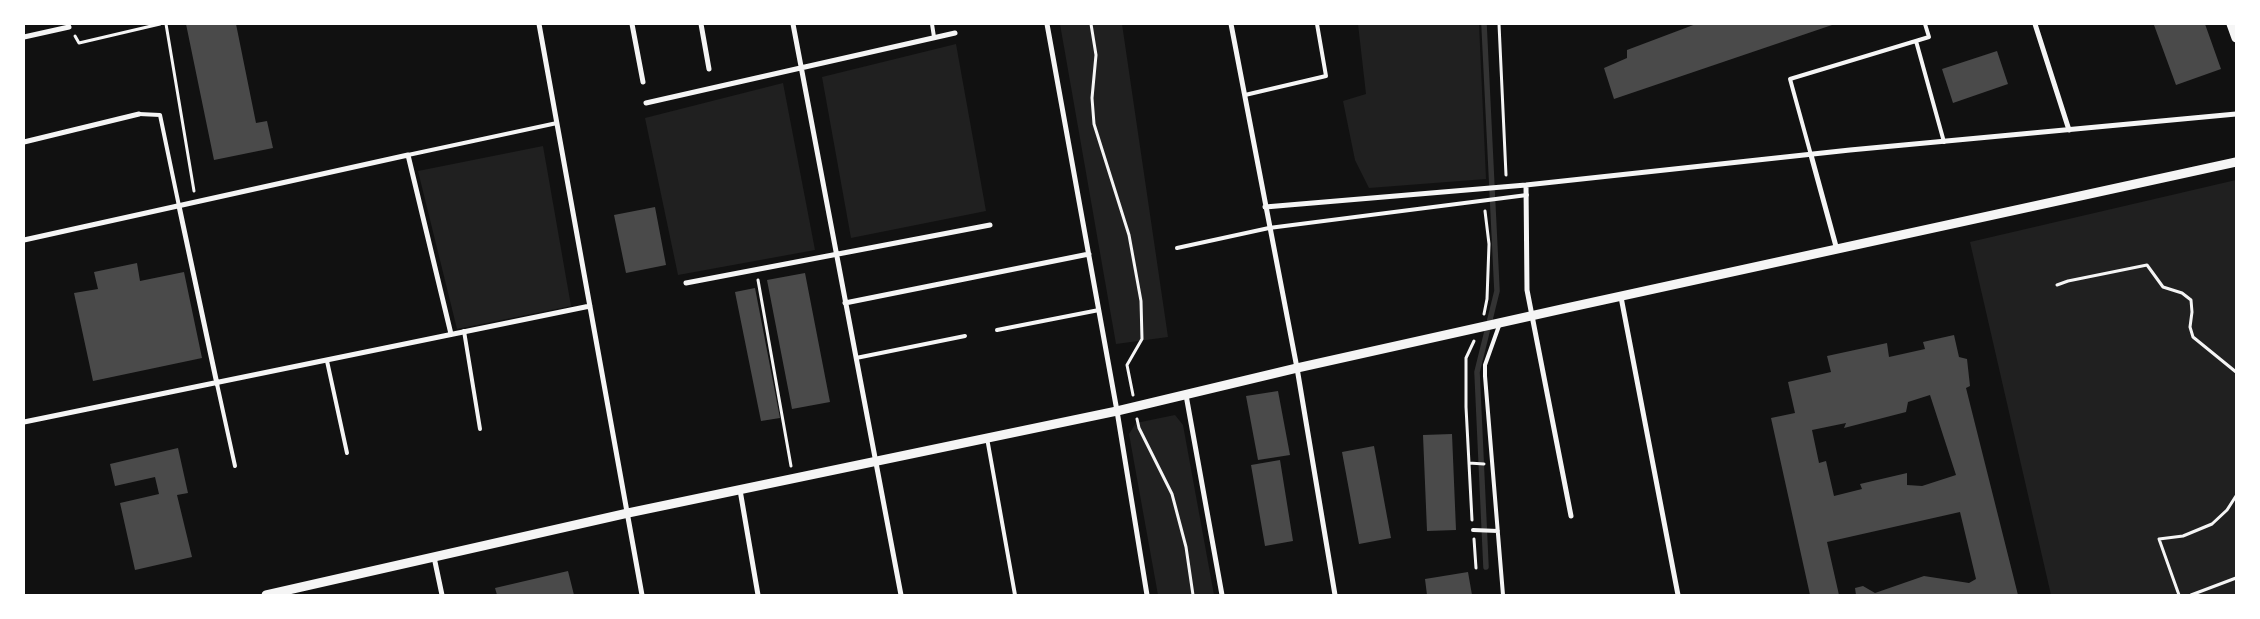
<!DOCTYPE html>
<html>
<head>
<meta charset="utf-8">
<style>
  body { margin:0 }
  #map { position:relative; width:2260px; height:619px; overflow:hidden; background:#111; font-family:Ubuntu,sans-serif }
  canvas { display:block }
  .frame { position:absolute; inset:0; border:25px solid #fff; pointer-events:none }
</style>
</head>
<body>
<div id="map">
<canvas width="2260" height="619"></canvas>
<div class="frame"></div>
</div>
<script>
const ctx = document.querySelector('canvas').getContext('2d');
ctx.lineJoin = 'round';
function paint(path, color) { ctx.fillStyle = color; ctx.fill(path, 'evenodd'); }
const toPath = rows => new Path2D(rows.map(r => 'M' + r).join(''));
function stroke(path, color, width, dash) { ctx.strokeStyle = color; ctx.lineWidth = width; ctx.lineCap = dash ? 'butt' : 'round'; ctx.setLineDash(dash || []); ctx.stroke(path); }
const green = toPath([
  [1060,24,1122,24,1168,337,1116,344],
  [1358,24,1479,24,1486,179,1369,188,1355,160,1343,101,1366,94],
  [956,44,986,211,851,238,822,77],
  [783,83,815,250,678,275,645,118],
  [543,146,571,306,457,329,418,171],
  [2236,180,2236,595,2051,595,1970,242],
  [1175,415,1183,425,1214,595,1158,595,1129,434,1136,423]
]);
const stream = toPath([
  [1484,24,1497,291,1477,372,1486,567]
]);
const building = toPath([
  [186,24,236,24,256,123,267,121,273,148,214,160],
  [1696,24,1835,24,1614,99,1604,68,1627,58,1627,50],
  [2157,24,2205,24,2221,69,2176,85,2154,25],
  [1997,51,2008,84,1953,103,1942,69],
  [655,207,666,265,626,273,614,215],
  [137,263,140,281,184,272,202,358,93,381,74,293,98,289,94,272],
  [805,273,830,402,792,409,767,280],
  [755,288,780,418,761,421,735,292],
  [1954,335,1959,357,1967,359,1970,386,1966,388,2018,595,1856,595,1855,588,1863,586,1875,593,1924,576,1969,583,1976,579,1960,512,1827,542,1839,595,1810,595,1771,418,1795,413,1788,382,1831,372,1827,356,1887,343,1889,357,1925,349,1923,342],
  [1930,395,1956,475,1922,486,1907,485,1907,473,1860,484,1862,489,1834,496,1826,461,1819,463,1812,430,1846,423,1844,428,1906,412,1908,402],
  [1278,391,1290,455,1258,460,1246,396],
  [1452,434,1456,530,1427,531,1423,435],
  [1374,446,1391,538,1359,544,1342,452],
  [178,448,188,493,177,495,192,557,135,570,120,503,159,494,155,477,115,486,110,464],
  [1280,460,1293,541,1265,546,1251,465],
  [568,571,574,595,497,595,495,588],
  [1468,572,1472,595,1427,595,1425,579]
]);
const path = toPath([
  [166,24,194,191],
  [1091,24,1096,55,1092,98,1094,124,1129,235,1141,301,1142,339,1127,365,1133,395],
  [1499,24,1506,175],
  [75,36,79,43,160,24],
  [758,280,791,466],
  [2057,285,2068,281,2147,265,2163,287,2182,293,2191,300,2192,312,2190,327,2193,337,2236,372],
  [1484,314,1487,299,1489,244,1485,211],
  [1137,419,1139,428,1172,494,1186,547,1193,595],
  [1469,463,1484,464],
  [1472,520,1466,407,1466,358,1474,341],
  [1474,539,1476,568],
  [2179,595,2159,539,2183,536,2212,524,2227,510,2236,496],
  [2191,595,2236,578]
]);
const service = toPath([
  [932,24,934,37],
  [1916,41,1944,142],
  [1245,95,1326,76,1317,24],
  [139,114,160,115,179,206],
  [408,155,557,123],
  [1811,155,1790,79,1929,37,1925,24],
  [1177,248,1269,228,1527,195],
  [1500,323,1485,365,1485,376,1503,595],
  [997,330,1099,310],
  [464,331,480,429],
  [856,358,965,336],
  [327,361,347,453],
  [217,384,235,466],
  [987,438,1015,595],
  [1473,530,1498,531]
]);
const minor = toPath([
  [539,24,642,595],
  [632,24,643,82],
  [701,24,709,69],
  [793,24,901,595],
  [1047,24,1117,411,1147,595],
  [1231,24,1297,368,1335,595],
  [2035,24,2069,130],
  [24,37,69,27],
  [646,103,955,33],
  [24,142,139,114],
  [1811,155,1837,250],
  [1526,185,1527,290,1571,516],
  [179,206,217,384],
  [1265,207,1526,185,1850,150,2236,114],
  [24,240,408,155,451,334],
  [686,283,990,225],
  [1621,297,1678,595],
  [845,303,1089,254],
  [1186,395,1222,595],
  [24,422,590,306],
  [740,490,758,595],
  [434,557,442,595]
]);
const tertiary = toPath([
  [2231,24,2236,38],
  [266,595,628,513,1117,411,1297,368,1562,309,2236,162]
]);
paint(green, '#202020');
stroke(stream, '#333', 5.5);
paint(building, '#4a4a4a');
stroke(path, '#f5f5f5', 3);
stroke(service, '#f5f5f5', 4);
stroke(minor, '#f5f5f5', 5);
stroke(tertiary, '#f5f5f5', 9);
</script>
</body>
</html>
